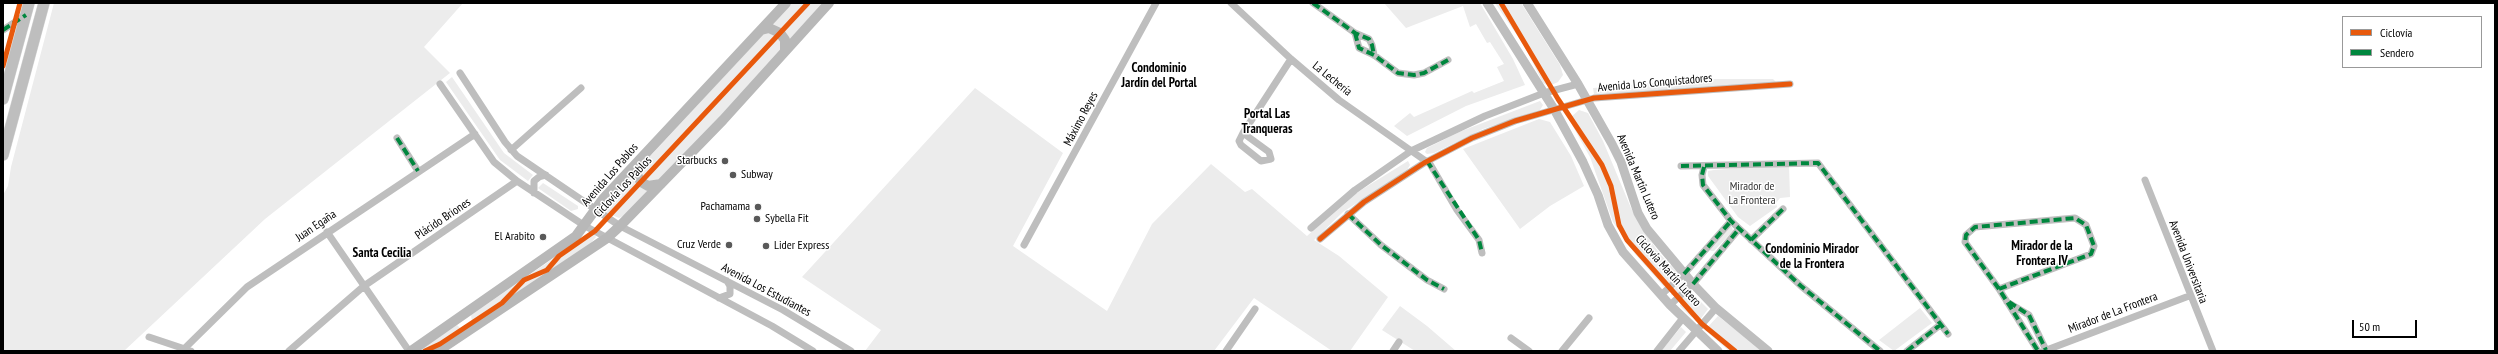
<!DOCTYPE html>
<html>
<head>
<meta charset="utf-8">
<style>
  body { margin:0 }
  #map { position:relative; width:2498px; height:354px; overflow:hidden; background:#fff; font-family:"PT Sans Narrow",sans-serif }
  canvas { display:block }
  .frame { position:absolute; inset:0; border:4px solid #000; pointer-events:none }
  .legend { position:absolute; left:2342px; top:16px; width:140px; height:52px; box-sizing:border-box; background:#fff; border:1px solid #999; margin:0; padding:5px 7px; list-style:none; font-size:12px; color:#000 }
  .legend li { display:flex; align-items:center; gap:8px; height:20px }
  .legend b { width:20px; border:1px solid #999 }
  .scale { position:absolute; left:2352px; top:320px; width:65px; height:18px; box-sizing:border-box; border:2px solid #000; border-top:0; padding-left:5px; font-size:12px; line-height:14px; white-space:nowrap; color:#000; -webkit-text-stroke:3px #fff; paint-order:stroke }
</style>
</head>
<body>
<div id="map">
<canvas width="2498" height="354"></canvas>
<div class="frame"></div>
<ul class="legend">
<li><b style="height:5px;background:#e8590c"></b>Ciclovía</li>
<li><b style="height:5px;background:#00873e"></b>Sendero</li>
</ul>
<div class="scale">50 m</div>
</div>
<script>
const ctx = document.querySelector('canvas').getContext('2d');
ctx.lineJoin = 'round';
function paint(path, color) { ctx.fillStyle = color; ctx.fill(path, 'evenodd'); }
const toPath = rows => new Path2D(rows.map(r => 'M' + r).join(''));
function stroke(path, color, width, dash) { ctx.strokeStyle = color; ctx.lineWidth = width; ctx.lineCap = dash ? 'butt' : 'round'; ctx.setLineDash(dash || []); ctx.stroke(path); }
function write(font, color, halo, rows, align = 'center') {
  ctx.font = font + ' "PT Sans Narrow",sans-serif'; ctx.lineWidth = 3; ctx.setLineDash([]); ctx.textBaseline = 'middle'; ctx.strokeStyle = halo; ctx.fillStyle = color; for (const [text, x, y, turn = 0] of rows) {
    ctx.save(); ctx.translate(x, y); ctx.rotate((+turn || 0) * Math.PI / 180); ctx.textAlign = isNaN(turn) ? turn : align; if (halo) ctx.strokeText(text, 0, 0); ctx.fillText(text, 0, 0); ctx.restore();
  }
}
const green = toPath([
  [54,3,463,3,424,47,450,73,265,219,124,351,3,351,3,195,8,186,11,167],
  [792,3,825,3,632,212,619,218,607,213,605,205],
  [1384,3,1480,3,1513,59,1525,85,1466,106,1407,136,1394,126,1410,113,1414,117,1472,91,1474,93,1504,81,1497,67,1504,64,1490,42,1487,43,1476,24,1470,27,1463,6,1406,28],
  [1495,3,1521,3,1560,65,1563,75,1558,82,1549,86,1543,83,1525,47],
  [452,77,504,153,533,175,528,181,500,160,446,82],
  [1702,79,1773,79,1778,84,1594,94,1593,88],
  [975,88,1063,153,1013,246,1107,311,1152,224,1211,164,1245,192,1252,189,1307,236,1353,195,1408,161,1410,165,1407,170,1343,212,1314,240,1339,256,1388,297,1350,351,1332,351,1254,298,1214,351,865,351,881,330,802,277],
  [1540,101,1543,105,1540,110,1483,129,1434,153,1427,154,1425,152,1427,148,1459,132],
  [1579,110,1588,113,1603,141,1631,208,1643,230,1660,254,1677,272,1678,276,1664,287,1635,254,1613,222,1590,157,1572,125,1571,117],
  [1539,119,1550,122,1571,156,1584,186,1550,206,1520,229,1463,149],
  [1789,165,1790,197,1780,198,1776,203,1777,207,1750,226,1738,217,1708,176,1708,171,1714,170],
  [543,183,578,206,578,209,571,211,538,188],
  [1727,227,1732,227,1733,231,1714,251,1711,251,1709,249],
  [592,232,596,237,590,244,472,322,471,315],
  [1685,280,1686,286,1675,296,1671,295,1672,290],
  [1692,293,1708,309,1699,321,1690,316,1680,306,1681,299],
  [1400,306,1427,326,1456,351,1415,351,1382,330],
  [1920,308,1932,323,1894,351,1879,340],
  [1718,316,1763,351,1729,351,1705,330],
  [457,325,461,329,458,333,432,351,418,351],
  [1681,327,1686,332,1670,351,1661,351]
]);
const minor = toPath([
  [1231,3,1291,59,1339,100,1430,164,1457,210,1479,240,1482,253],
  [1313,3,1355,33,1369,39,1372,45,1374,55],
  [3,30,26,15],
  [1355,33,1359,48,1374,55,1398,73,1414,75,1424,73,1448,60],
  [460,73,505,142,517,156,620,226,783,310,851,351],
  [440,84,494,162,517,181,585,226,772,326,813,351],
  [1243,133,1269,152,1271,159,1261,161,1241,145,1239,141,1243,133,1291,59],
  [397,138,418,171],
  [511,150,581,88],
  [1681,166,1818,163,1948,334],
  [1704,167,1702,175,1703,185,1731,221,1801,286,1880,351],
  [2145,180,2213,351],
  [534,193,534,181,539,177,546,175],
  [1348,214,1381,245,1427,280,1444,289],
  [1311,228,1355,190,1411,151,1485,116,1544,93,1578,84],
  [327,232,409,351],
  [1320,239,1364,202,1424,163,1472,138,1515,121,1594,98,1790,84],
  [1751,240,1783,209],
  [1024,245,1156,3],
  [1999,289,2091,254,2094,246,2086,225,2075,218,1975,227,1966,235,1965,242,1999,289,2038,351],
  [1661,295,1684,274,1731,221],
  [719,298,730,294,730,286,727,281],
  [2007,302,2029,315,2046,350],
  [1670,305,1693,284,1739,229],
  [149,337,191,351],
  [1511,338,1529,351],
  [182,351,247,287,475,134],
  [289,351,364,286,517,181],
  [1226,351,1255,309],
  [1393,351,1399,342],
  [1562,351,1589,318],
  [1657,351,1683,318],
  [1679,351,1716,308],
  [1907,351,1940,325],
  [2044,351,2189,296]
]);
const tertiary = toPath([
  [1487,3,1554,109,1583,162,1598,195,1608,225,1623,252,1670,305,1718,351],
  [1527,3,1578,84,1612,144,1621,162,1638,213,1647,229,1693,284,1716,308,1768,351]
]);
const secondary = toPath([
  [761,30,769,28,780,33,785,40,785,51],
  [637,163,637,175,641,182,648,186,661,184],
  [411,351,576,236,603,199,786,3],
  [438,351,607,238,620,226,723,120,829,3]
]);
const primary = toPath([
  [3,99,29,3],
  [3,155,44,3]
]);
const quiet = toPath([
  [1313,3,1355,33,1369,39,1372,45,1374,55],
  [3,30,26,15],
  [1355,33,1359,48,1374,55,1398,73,1414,75,1424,73,1448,60],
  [397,138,418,171],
  [1427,161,1479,240,1482,253],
  [1681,166,1818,163,1948,334],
  [1704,167,1702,175,1703,185,1731,221,1801,286,1880,351],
  [1348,214,1381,245,1427,280,1444,289],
  [1751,240,1783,209],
  [1684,274,1731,221],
  [1693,284,1739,229],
  [1999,289,2091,254,2094,246,2086,225,2075,218,1975,227,1966,235,1965,242,1999,289,2038,351],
  [2009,302,2029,315,2046,350],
  [1907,351,1940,325]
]);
const cycleway = toPath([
  [1501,3,1558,99,1602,165,1611,186,1619,225,1627,240,1702,324,1735,351],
  [3,66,20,3],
  [1320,239,1364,202,1424,163,1472,138,1515,121,1594,98,1790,84],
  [425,351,440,344,502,303,524,280,547,270,559,256,595,231,808,3]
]);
const markers = [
  [725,161,4,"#595959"],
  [733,175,4,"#595959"],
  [758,207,4,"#595959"],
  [757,219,4,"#595959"],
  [543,237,4,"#595959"],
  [729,245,4,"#595959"],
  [766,246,4,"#595959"]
];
const streetNames = [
  ["La Lechería",1332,79,39],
  ["Avenida Los Conquistadores",1655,83,-5],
  ["Máximo Reyes",1081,119,-62],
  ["Avenida Los Pablos",610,175,-49],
  ["Avenida Martín Lutero",1638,177,67],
  ["Ciclovía Los Pablos",623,187,-47],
  ["Plácido Briones",443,219,-34],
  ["Juan Egaña",316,226,-34],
  ["Avenida Universitaria",2188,262,69],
  ["Ciclovía Martín Lutero",1668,271,48],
  ["Avenida Los Estudiantes",766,290,28],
  ["Mirador de La Frontera",2113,313,-21]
];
const poiNames = [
  ["Starbucks",717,161],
  ["Subway",741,175,"left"],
  ["Pachamama",750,207],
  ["Sybella Fit",765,219,"left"],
  ["El Arabito",535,237],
  ["Cruz Verde",721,245],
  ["Lider Express",774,246,"left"]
];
const parkNames = [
  ["Mirador de",1752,187],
  ["La Frontera",1752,201]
];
const neighbourhoodNames = [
  ["Condominio",1159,68],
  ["Jardín del Portal",1159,83],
  ["Portal Las",1267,114],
  ["Tranqueras",1267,129],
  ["Mirador de la",2042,246],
  ["Frontera IV",2042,261],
  ["Condominio Mirador",1812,249],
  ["de la Frontera",1812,264],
  ["Santa Cecilia",382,253]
];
paint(green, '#ececec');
stroke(primary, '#dbdbdb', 12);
stroke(minor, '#bebebe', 7);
stroke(tertiary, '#bebebe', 9);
stroke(secondary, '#b8b8b8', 10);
stroke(primary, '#bebebe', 11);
stroke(quiet, '#00873e', 4, [8, 4]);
stroke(cycleway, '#e8590c', 5);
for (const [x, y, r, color] of markers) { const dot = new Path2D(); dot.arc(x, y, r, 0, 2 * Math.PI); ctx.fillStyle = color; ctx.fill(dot); stroke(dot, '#fff', 1.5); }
write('12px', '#000', '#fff', streetNames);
write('12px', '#000', '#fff', poiNames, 'right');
write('12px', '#333', '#fff', parkNames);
write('bold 13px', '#000', '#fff', neighbourhoodNames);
</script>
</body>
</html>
